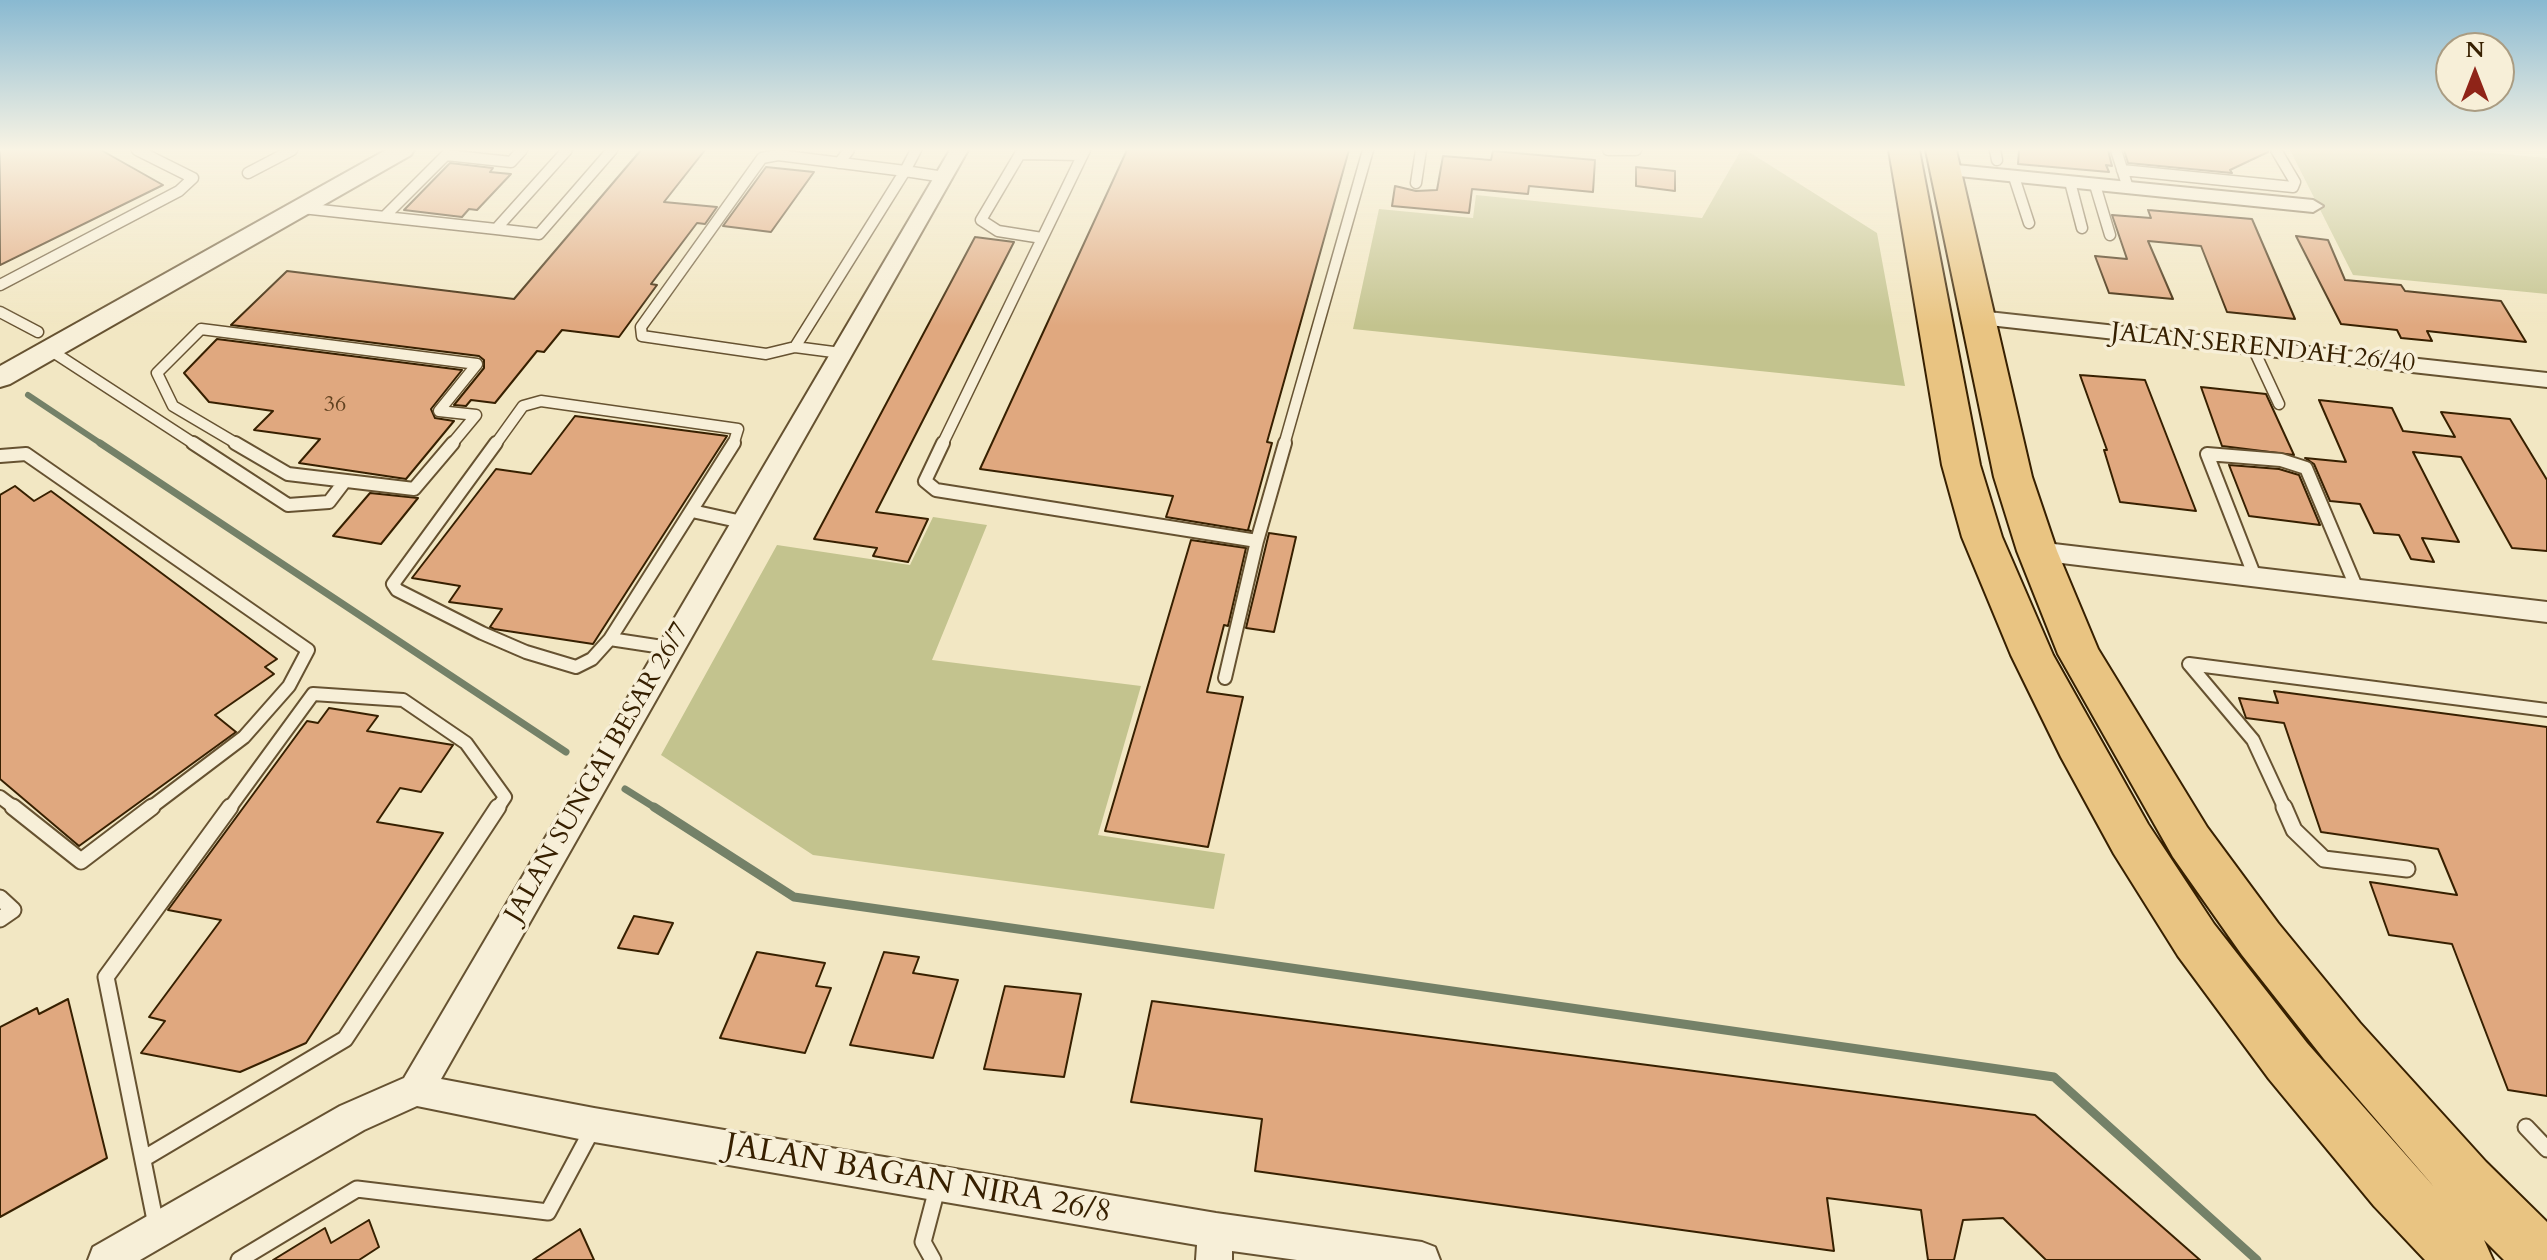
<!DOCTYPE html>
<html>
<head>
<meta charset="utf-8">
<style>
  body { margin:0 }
  #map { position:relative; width:2547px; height:1260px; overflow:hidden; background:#f2e7c3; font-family:Cardo,serif }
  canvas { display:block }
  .north { position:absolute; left:2435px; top:32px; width:80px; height:80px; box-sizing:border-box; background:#f7efd8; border:2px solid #aa9c82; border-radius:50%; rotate:0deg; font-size:22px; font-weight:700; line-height:32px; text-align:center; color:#372000 }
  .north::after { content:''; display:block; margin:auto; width:28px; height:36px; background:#8f2418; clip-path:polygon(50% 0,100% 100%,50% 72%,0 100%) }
</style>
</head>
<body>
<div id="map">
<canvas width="2547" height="1260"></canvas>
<div class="north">N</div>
</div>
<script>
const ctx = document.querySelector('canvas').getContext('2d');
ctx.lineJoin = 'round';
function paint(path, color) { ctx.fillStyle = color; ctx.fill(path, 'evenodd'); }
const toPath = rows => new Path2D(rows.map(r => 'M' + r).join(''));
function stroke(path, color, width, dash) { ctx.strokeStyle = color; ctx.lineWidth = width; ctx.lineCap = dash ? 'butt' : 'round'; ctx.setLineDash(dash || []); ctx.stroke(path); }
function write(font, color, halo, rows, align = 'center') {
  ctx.font = font + ' Cardo,serif'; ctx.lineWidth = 7; ctx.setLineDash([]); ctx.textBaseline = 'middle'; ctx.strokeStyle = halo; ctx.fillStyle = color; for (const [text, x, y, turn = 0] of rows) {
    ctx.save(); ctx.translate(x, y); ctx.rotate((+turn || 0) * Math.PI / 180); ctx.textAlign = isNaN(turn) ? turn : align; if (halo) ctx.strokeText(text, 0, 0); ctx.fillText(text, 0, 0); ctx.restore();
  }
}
const green = toPath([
  [1741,150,1746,150,1877,233,1905,386,1353,329,1379,209,1473,218,1476,195,1702,218],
  [2290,150,2460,150,2547,158,2547,294,2353,275],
  [933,517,987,525,932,660,1141,686,1098,835,1225,854,1214,909,813,855,661,755,777,545,910,565]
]);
const streamFar2 = toPath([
  [28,395,103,445]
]);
const streamFar1 = toPath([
  [100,443,566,752],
  [625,789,657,809]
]);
const stream = toPath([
  [654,807,794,897,2054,1077,2257,1260]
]);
const building = toPath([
  [0,150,101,150,163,185,0,265,0,150],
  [641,150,705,150,664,202,717,207,705,224,697,223,651,284,657,285,619,337,562,330,544,352,537,351,495,403,471,400,466,406,454,405,484,368,484,360,479,356,231,325,287,271,514,299,641,150],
  [1127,150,1349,150,1267,442,1272,443,1248,530,1251,531,1166,517,1173,496,980,469,1127,150],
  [2019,150,2108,150,2112,166,2106,165,2109,172,2018,164,2019,150],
  [2124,150,2268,150,2268,152,2230,170,2232,173,2128,163,2124,150],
  [1493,151,1595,160,1593,192,1529,186,1528,194,1472,189,1469,213,1392,206,1395,186,1416,191,1437,190,1443,156,1491,160,1493,151],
  [450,163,493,168,490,172,511,174,477,210,469,209,462,217,404,210,450,163],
  [766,167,814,172,771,232,723,226,766,167],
  [1636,167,1675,171,1675,191,1636,186,1636,167],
  [2148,210,2252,219,2295,319,2227,312,2201,246,2148,241,2173,299,2109,293,2095,256,2127,259,2112,215,2151,218,2148,210],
  [2296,236,2328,240,2345,280,2401,285,2405,291,2501,301,2526,342,2427,331,2432,341,2401,338,2397,330,2341,324,2296,236],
  [975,237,1014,242,876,512,928,519,908,562,873,556,877,548,814,539,975,237],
  [217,339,462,370,431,409,435,418,454,421,406,479,299,463,320,439,254,430,273,411,209,402,184,373,217,339],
  [2080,375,2145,380,2196,511,2120,502,2104,450,2107,450,2080,375],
  [2201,387,2266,394,2294,455,2222,446,2201,387],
  [2319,400,2392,408,2403,431,2455,437,2441,412,2510,419,2547,480,2547,551,2512,548,2461,457,2413,452,2459,542,2422,538,2434,562,2411,559,2399,535,2374,533,2360,504,2330,501,2314,464,2305,458,2346,462,2319,400],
  [575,416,727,436,593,644,494,629,490,627,502,609,449,602,460,586,412,578,496,469,531,474,575,416],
  [2229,465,2279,469,2299,475,2320,525,2249,516,2229,465],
  [15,486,34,501,51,491,277,659,265,667,274,674,215,715,236,732,79,846,0,779,0,495,15,486],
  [370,493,418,498,381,544,333,536,370,493],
  [1269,533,1296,537,1274,632,1246,628,1269,533],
  [1191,540,1246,548,1228,626,1224,625,1207,692,1243,697,1208,847,1105,831,1191,540],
  [2274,691,2547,727,2547,1096,2508,1090,2452,944,2389,935,2370,882,2457,895,2438,849,2321,832,2284,723,2246,718,2239,698,2278,703,2274,691],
  [329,708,378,716,367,731,453,745,421,792,400,788,377,822,443,833,306,1043,240,1072,141,1053,165,1021,149,1017,221,920,168,910,307,721,318,723,329,708],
  [634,916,673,923,658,954,618,948,634,916],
  [757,952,825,963,816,986,831,988,805,1053,720,1038,757,952],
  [884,952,919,957,913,973,958,980,933,1058,850,1045,884,952],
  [1005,986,1081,994,1064,1077,984,1069,1005,986],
  [68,999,107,1158,0,1217,0,1027,37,1008,39,1014,68,999],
  [1152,1001,2035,1115,2200,1260,2046,1260,2003,1218,1963,1220,1954,1260,1928,1260,1921,1210,1827,1198,1834,1251,1255,1171,1262,1119,1131,1102,1152,1001],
  [369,1220,379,1247,359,1260,273,1260,325,1228,331,1243,369,1220],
  [580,1229,594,1260,533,1260,580,1229]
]);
const serviceFar2 = toPath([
  [1608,150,1636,150],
  [1995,150,1997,160],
  [2116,150,2128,188],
  [778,155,905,171,795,347,766,354,642,336,641,327,762,158,778,155],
  [839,163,849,150],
  [2122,170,2293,187,2295,182,2276,150],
  [905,171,944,177],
  [905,171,916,150],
  [248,173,292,150],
  [2014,177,2029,223],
  [2070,182,2082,228],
  [1416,183,1421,150],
  [2095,185,2110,235],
  [302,208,496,229,567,150],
  [384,217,446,155,511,162,522,150],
  [496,229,539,234,612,150],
  [1042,238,998,231,981,220,1020,154,1082,155],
  [0,285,179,191,193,178,137,150],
  [0,312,38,332],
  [795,347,841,353],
  [2253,348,2279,404],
  [50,350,196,445],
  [239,445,173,406,157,373,201,329,477,364,439,411,476,415,451,445],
  [495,445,523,406,541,401,738,429,733,445],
  [942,445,1085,150],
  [1284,445,1368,150]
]);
const serviceFar1 = toPath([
  [193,443,288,505,329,502,345,481],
  [235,443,288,474,414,489,453,443],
  [496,443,393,584,397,590,482,633,526,652,576,667,592,659,610,639,734,443],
  [943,443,925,481,936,490,1257,541],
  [0,456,26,454,308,650,289,686,244,737,149,809],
  [692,511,742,522],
  [2255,577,2207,454,2281,460,2306,468,2357,589],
  [610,639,669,648],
  [2189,664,2547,710],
  [2189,664,2253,740,2285,809],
  [1225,678,1257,541,1285,443],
  [0,797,16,809],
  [229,809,313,694,403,700,466,743,505,797,497,809]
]);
const service = toPath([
  [13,807,81,861,152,807],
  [2284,807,2294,830,2324,859,2407,869],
  [0,898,13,910,0,919],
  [2526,1127,2547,1149],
  [143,1159,345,1039,498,807],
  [156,1225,106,977,230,807],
  [239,1260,357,1189,548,1212,593,1128],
  [933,1260,923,1242,938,1185]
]);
const minor = toPath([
  [950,150,968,150,441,1079,594,1108,1216,1213,1422,1242,1435,1247,1440,1260,1297,1260,1232,1251,1232,1260,1196,1260,1197,1245,594,1142,417,1106,364,1130,140,1260,88,1260,93,1247,340,1106,404,1078,950,150],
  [1946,164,2313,200,2323,206,2313,212,1939,174,1937,170,1939,166,1946,164],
  [1979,311,2547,373,2547,387,1971,323,1968,318,1979,311],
  [2037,542,2547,602,2547,622,2037,560,2028,557,2025,551,2028,545,2037,542]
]);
const tertiary = toPath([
  [386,150,414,150,411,155,10,384,0,387,0,366,386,150]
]);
const primary = toPath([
  [1889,150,1919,150,1980,465,2002,537,2053,655,2148,824,2214,924,2307,1043,2435,1188,2324,1059,2242,955,2173,857,2058,654,2017,551,1994,477,1926,150,1956,150,2032,477,2057,551,2098,649,2207,827,2278,923,2360,1023,2486,1162,2547,1222,2547,1260,2504,1260,2484,1240,2493,1260,2425,1260,2374,1206,2269,1079,2178,956,2114,854,2061,757,2011,655,1962,537,1942,465,1889,150]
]);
const numberNames = [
  ["36",335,406]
];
const streetNames = [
  ["JALAN SERENDAH 26/40",2263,349,6],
  ["JALAN SUNGAI BESAR 26/7",598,773,-60]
];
const nearStreetnames = [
  ["JALAN BAGAN NIRA 26/8",918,1180,10]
];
paint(green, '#c3c38e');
stroke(streamFar2, '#748168', 6);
stroke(streamFar1, '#748168', 7);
stroke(stream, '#748168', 9);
paint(building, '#e0a87f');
stroke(building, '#372000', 2);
stroke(serviceFar2, '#665231', 13);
stroke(serviceFar1, '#665231', 16);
stroke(service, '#665231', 19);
stroke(minor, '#665231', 4);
stroke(tertiary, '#665231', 4);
stroke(primary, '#372000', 4);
stroke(serviceFar2, '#f7efd8', 10);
stroke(serviceFar1, '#f7efd8', 12);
stroke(service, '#f7efd8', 15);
paint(minor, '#f7efd8');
paint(tertiary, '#f7efd8');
paint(primary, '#e9c482');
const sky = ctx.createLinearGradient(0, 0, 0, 326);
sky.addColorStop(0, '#89b9d1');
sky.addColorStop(0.46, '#f9f4e4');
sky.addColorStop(1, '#f9f4e400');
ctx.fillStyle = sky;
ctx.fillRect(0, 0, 2547, 326);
write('22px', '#614220', null, numberNames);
write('26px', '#372000', '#f7efd8', streetNames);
write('32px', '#372000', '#f7efd8', nearStreetnames);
</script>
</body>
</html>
